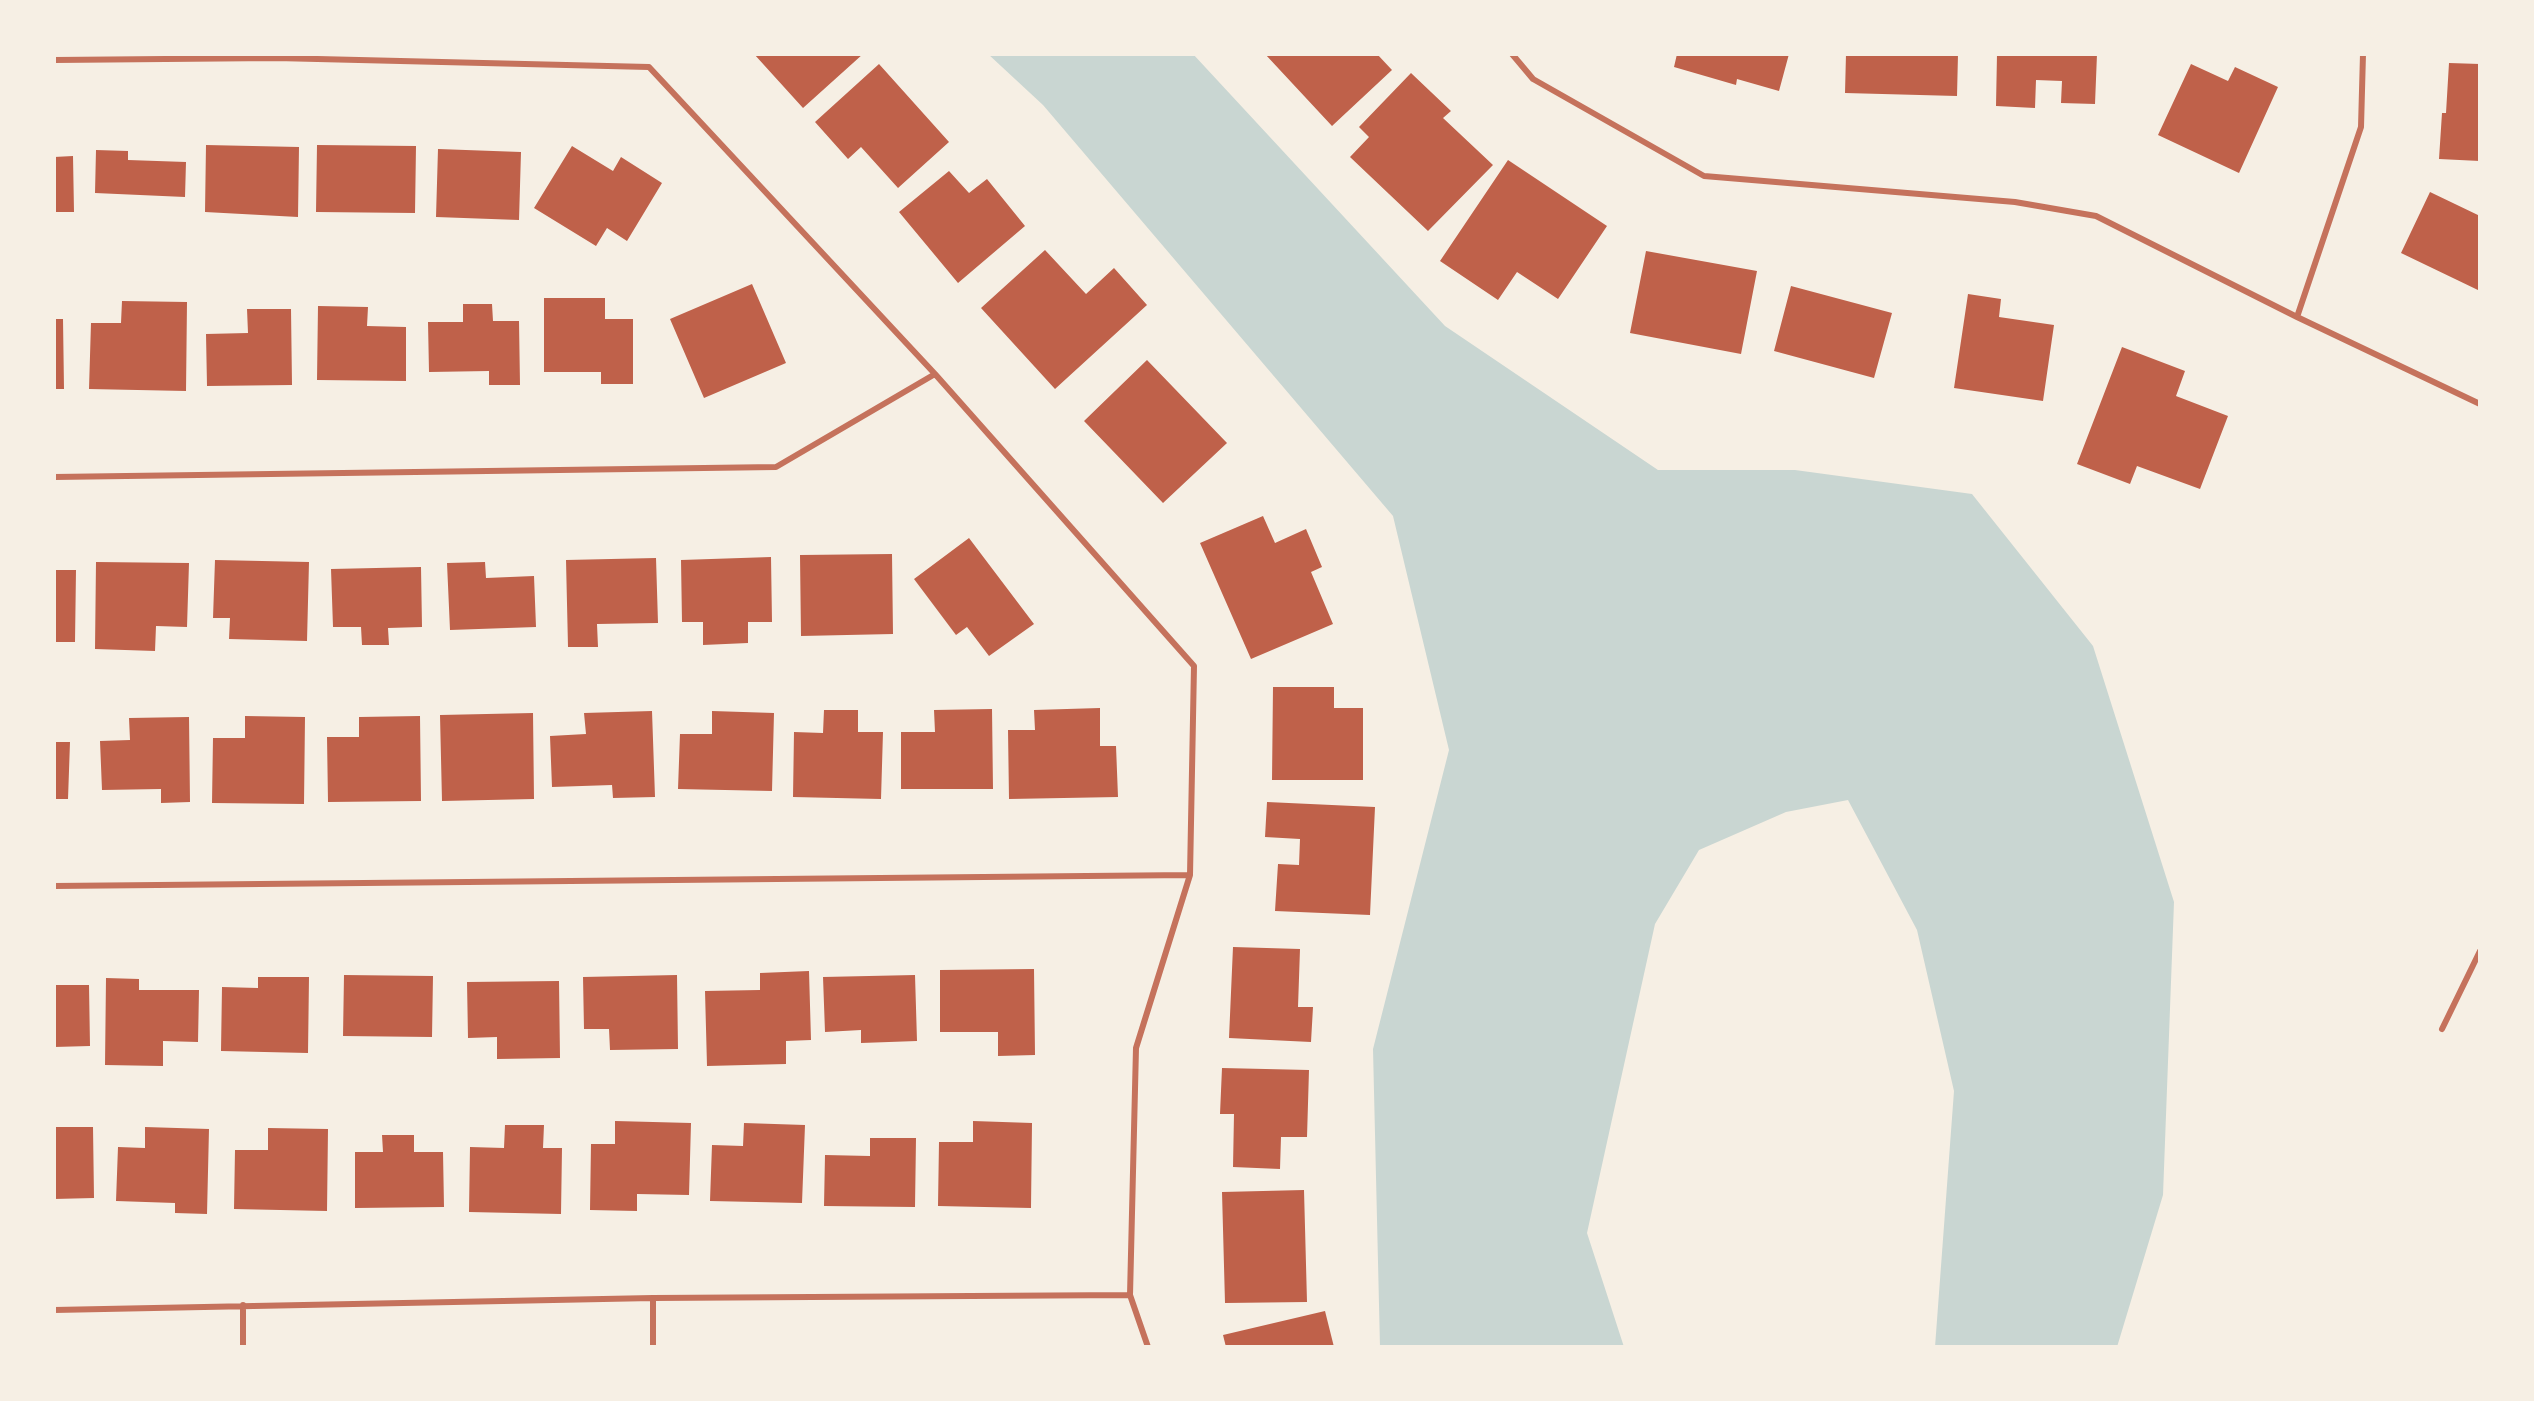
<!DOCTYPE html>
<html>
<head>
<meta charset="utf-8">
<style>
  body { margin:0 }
  #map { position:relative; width:2534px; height:1401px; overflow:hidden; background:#f6efe4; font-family:Merriweather,serif }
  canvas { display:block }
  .frame { position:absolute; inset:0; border:56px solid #f6efe4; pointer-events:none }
</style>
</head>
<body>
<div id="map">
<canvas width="2534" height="1401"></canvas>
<div class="frame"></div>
</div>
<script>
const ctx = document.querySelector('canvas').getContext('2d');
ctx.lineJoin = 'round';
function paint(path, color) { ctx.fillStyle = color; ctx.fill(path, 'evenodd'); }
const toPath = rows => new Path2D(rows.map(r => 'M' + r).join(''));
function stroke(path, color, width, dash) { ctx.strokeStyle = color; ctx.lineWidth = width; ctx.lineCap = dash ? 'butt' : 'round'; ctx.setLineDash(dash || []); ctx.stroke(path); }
const water = toPath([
  [988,54,1193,54,1445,326,1658,470,1795,470,1972,494,2093,646,2174,902,2163,1195,2117,1347,1935,1347,1954,1091,1917,930,1848,800,1786,812,1699,850,1655,924,1587,1233,1624,1347,1380,1347,1373,1049,1449,750,1393,516,1043,105]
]);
const building = toPath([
  [754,54,863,54,803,108],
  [1265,54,1377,54,1392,70,1332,126],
  [1677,54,1789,54,1779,91,1737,79,1736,85,1674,67],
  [1846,54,1958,54,1957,96,1845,93],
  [1997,54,2097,54,2095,104,2061,103,2062,81,2036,80,2035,108,1996,106],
  [2449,63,2480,64,2480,161,2439,159,2442,113,2446,113],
  [879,64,949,142,898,188,861,147,848,159,815,122],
  [2191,64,2228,81,2235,67,2278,87,2239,173,2158,135],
  [1411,73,1451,111,1443,118,1493,165,1428,231,1350,157,1369,137,1359,127],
  [206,145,299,147,298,217,205,212],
  [317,145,416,146,415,213,316,212],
  [572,146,613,171,621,157,662,183,627,241,607,228,596,246,534,208],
  [438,149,521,152,519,220,436,217],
  [96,150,128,151,128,160,186,162,185,197,95,193],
  [73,156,74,212,54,212,54,157],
  [1508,160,1607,226,1558,299,1517,272,1498,300,1440,261],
  [949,171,969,193,987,179,1025,226,958,283,899,212],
  [2430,192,2480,216,2480,291,2401,253],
  [1045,250,1086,294,1114,268,1147,305,1055,389,981,308],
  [1646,251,1757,271,1741,354,1630,333],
  [752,284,786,363,704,398,670,319],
  [1791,286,1892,313,1874,378,1774,351],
  [1968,294,2001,299,1999,317,2054,325,2043,401,1954,388],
  [544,298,605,298,605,319,633,319,633,384,601,384,601,372,544,372],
  [122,301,187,302,186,391,89,389,91,323,121,323],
  [463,304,492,304,493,321,519,321,520,385,489,385,489,371,429,372,428,322,463,322],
  [318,306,368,307,367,326,406,327,406,381,317,380],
  [247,309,291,309,292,385,207,386,206,334,248,333],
  [54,319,63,319,64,389,54,389],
  [2122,347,2185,371,2176,396,2228,416,2200,489,2137,466,2130,484,2077,464],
  [1147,360,1227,443,1163,503,1084,421],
  [1263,516,1275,543,1306,529,1322,567,1311,572,1333,624,1251,659,1200,543],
  [969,538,1034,624,989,656,967,627,956,635,914,579],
  [892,554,893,634,801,636,800,555],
  [771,557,772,622,748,622,748,643,703,645,703,622,682,622,681,560],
  [656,558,658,623,597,624,598,647,568,647,566,560],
  [215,560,309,562,307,641,229,639,230,618,213,618],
  [96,562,189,563,187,627,156,626,155,651,95,649],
  [485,562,486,578,534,576,536,627,450,630,447,563],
  [421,567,422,627,388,628,389,645,362,645,361,627,333,627,331,569],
  [54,570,76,570,75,642,54,642],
  [1273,687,1334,687,1334,708,1363,708,1363,780,1272,780],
  [1100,708,1100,746,1116,746,1118,797,1009,799,1008,730,1035,730,1034,710],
  [992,709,993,789,901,789,901,732,935,732,934,710],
  [824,710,858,710,858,732,883,732,881,799,793,797,794,732,823,733],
  [652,711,655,797,613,798,612,785,552,787,550,736,586,734,584,713],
  [712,711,774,713,772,791,678,789,680,734,712,734],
  [533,713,534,799,442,801,440,715],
  [245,716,305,717,304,804,212,803,213,738,245,738],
  [420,716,421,801,328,802,327,737,359,737,359,717],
  [189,717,190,802,161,803,161,789,102,790,100,741,130,740,129,718],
  [54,742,70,742,68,799,54,799],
  [1267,802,1375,807,1370,915,1275,911,1278,864,1299,865,1300,839,1265,837],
  [1233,947,1300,949,1298,1007,1313,1007,1311,1042,1229,1038],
  [1034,969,1035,1055,998,1056,998,1032,940,1032,940,970],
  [809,971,811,1040,786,1041,786,1064,707,1066,705,991,760,990,760,973],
  [344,975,433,976,432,1037,343,1036],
  [677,975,678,1049,610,1050,609,1029,584,1029,583,977],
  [915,975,917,1041,861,1043,861,1030,825,1032,823,977],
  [258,977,309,977,308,1053,221,1051,222,987,258,988],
  [106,978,139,979,139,990,199,990,198,1042,163,1041,163,1066,105,1065],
  [559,981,560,1058,497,1059,497,1037,468,1038,467,982],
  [54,985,89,985,90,1046,54,1047],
  [1222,1068,1309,1070,1307,1137,1281,1137,1280,1169,1233,1167,1234,1114,1220,1114],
  [615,1121,691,1123,689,1195,637,1194,637,1211,590,1210,591,1144,615,1144],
  [973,1121,1032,1123,1031,1208,938,1206,939,1142,973,1142],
  [744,1123,805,1125,802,1203,710,1201,712,1145,743,1146],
  [505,1125,544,1125,543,1148,562,1148,561,1214,469,1212,470,1147,504,1148],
  [54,1127,93,1127,94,1198,54,1199],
  [145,1127,209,1129,207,1214,175,1213,175,1203,116,1201,118,1147,145,1148],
  [268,1128,328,1129,327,1211,234,1209,235,1150,268,1150],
  [382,1135,414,1135,414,1152,443,1152,444,1207,355,1208,355,1152,383,1152],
  [870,1138,916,1138,915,1207,824,1206,825,1155,870,1156],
  [1304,1190,1307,1302,1225,1303,1222,1192],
  [1325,1311,1334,1347,1226,1347,1223,1335]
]);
const minor = toPath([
  [1512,54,1533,79,1704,176,2015,202,2096,216,2297,317,2480,404],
  [54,60,276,58,649,67,935,374,1194,666,1190,875,1136,1048,1130,1295,1148,1347],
  [2297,317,2361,127,2363,54],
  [54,477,776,467,935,374],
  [54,886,1190,875],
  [2442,1029,2480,951],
  [653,1298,653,1347],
  [243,1305,243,1347],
  [54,1310,653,1298,1130,1295]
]);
paint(water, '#c9d6d2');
paint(building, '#bf614a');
stroke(minor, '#c5725c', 6);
</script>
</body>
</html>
